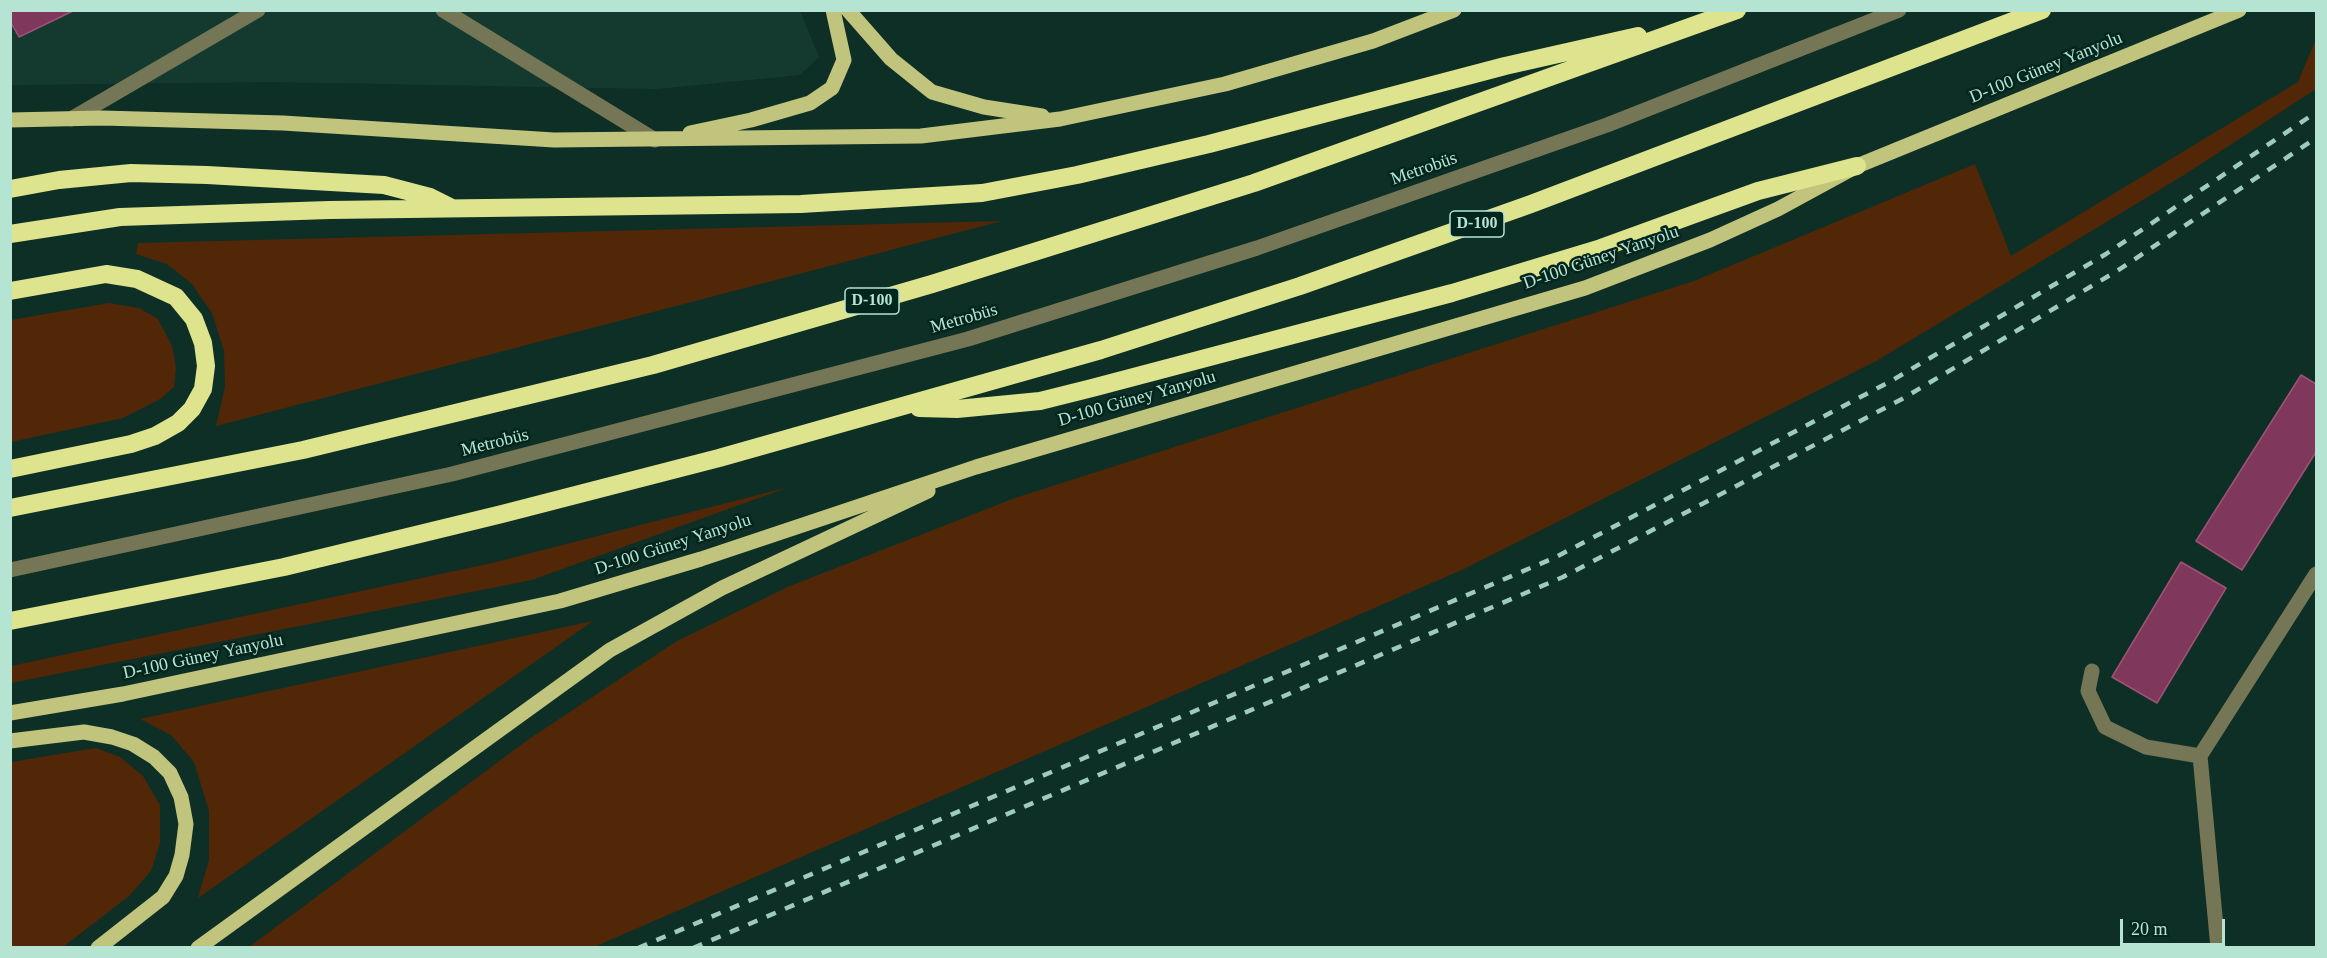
<!DOCTYPE html>
<html>
<head>
<meta charset="utf-8">
<style>
  body { margin:0 }
  #map { position:relative; width:2327px; height:958px; overflow:hidden; background:#0e2f26; font-family:Georgia,serif }
  canvas { display:block }
  .frame { position:absolute; inset:0; border:12px solid #b5e4d3; pointer-events:none }
  .scale { position:absolute; left:2120px; top:919px; width:105px; height:27px; box-sizing:border-box; border:3px solid #b5e4d3; border-top:0; padding-left:8px; font-size:18px; line-height:21px; white-space:nowrap; color:#b5e4d3; -webkit-text-stroke:4px #03251c; paint-order:stroke }
</style>
</head>
<body>
<div id="map">
<canvas width="2327" height="958"></canvas>
<div class="frame"></div>
<div class="scale">20 m</div>
</div>
<script>
const ctx = document.querySelector('canvas').getContext('2d');
ctx.lineJoin = 'round';
function paint(path, color) { ctx.fillStyle = color; ctx.fill(path, 'evenodd'); }
const toPath = rows => new Path2D(rows.map(r => 'M' + r).join(''));
function stroke(path, color, width, dash) { ctx.strokeStyle = color; ctx.lineWidth = width; ctx.lineCap = dash ? 'butt' : 'round'; ctx.setLineDash(dash || []); ctx.stroke(path); }
function write(font, color, halo, rows, align = 'center') {
  ctx.font = font + ' Georgia,serif'; ctx.lineWidth = 5; ctx.setLineDash([]); ctx.textBaseline = 'middle'; ctx.strokeStyle = halo; ctx.fillStyle = color; for (const [text, x, y, turn = 0] of rows) {
    ctx.save(); ctx.translate(x, y); ctx.rotate((+turn || 0) * Math.PI / 180); ctx.textAlign = isNaN(turn) ? turn : align; if (halo) ctx.strokeText(text, 0, 0); ctx.fillText(text, 0, 0); ctx.restore();
  }
}
const built = toPath([
  [10,11,800,11,819,57,800,75,657,89,272,82,11,85]
]);
const green = toPath([
  [2316,39,2316,89,2184,175,1878,360,1464,569,594,947,249,947,529,739,677,641,790,586,1015,498,1694,281,1975,164,2011,256,2298,82],
  [1002,221,216,426,225,387,224,351,212,313,192,284,167,264,136,254,138,243],
  [109,303,139,308,158,319,172,346,176,368,174,387,160,399,123,418,11,442,11,320],
  [789,487,532,580,11,683,11,666,492,563],
  [593,621,198,898,209,860,209,811,194,762,171,735,140,719],
  [96,748,120,757,143,776,160,805,160,843,151,871,129,896,63,947,11,947,11,762]
]);
const building = toPath([
  [10,10,75,10,19,37,10,21,10,10],
  [2301,375,2316,384,2316,452,2242,570,2196,541,2301,375],
  [2181,562,2226,588,2157,703,2112,677,2181,562]
]);
const minor = toPath([
  [443,10,655,140],
  [71,119,258,10],
  [10,570,452,474,968,339,1257,248,1607,125,1899,10],
  [2092,671,2088,691,2105,727,2146,747,2200,756],
  [2218,948,2200,756,2316,574]
]);
const major = toPath([
  [848,10,891,59,932,92,984,107,1042,116],
  [10,120,102,118,283,123,554,140,921,136,1060,119,1225,84,1373,41,1454,10],
  [690,133,751,120,810,103,832,88,844,60,833,10],
  [10,713,123,694,560,601,701,559,976,467,1585,288,1710,240,1778,209,1857,166,2239,10],
  [10,741,84,732,112,737,133,744,154,757,170,773,181,797,186,824,182,855,176,876,163,897,98,948],
  [198,948,610,650,722,588,928,491]
]);
const highway = toPath([
  [10,189,59,180,131,173,207,175,384,185,430,197,450,207],
  [10,234,120,217,329,210,801,204,982,193,1077,175,1209,144,1505,66,1638,36],
  [10,291,106,274,137,279,176,297,194,319,203,343,206,366,203,389,192,409,178,423,155,436,131,444,10,469],
  [919,408,957,409,1040,401,1092,388,1452,293,1601,248,1758,191,1857,166],
  [10,508,303,450,653,365,932,284,1254,183,1737,10],
  [10,621,284,567,502,514,719,458,1101,350,1300,286,1531,204,2042,10]
]);
const rail = toPath([
  [638,948,1554,558,1891,381,2106,254,2315,113],
  [693,948,1563,577,1902,399,2117,271,2316,138]
]);
const shields = [
  [1477,224,54],
  [872,301,54]
];
const shieldNames = [
  ["D-100",1477,224],
  ["D-100",872,301]
];
const streetNames = [
  ["D-100 Güney Yanyolu",2046,68,-22],
  ["Metrobüs",1424,169,-19],
  ["D-100 Güney Yanyolu",1601,258,-19],
  ["Metrobüs",964,319,-16],
  ["D-100 Güney Yanyolu",1137,399,-16],
  ["Metrobüs",495,443,-14],
  ["D-100 Güney Yanyolu",673,545,-18],
  ["D-100 Güney Yanyolu",203,657,-12]
];
paint(built, '#143a2f');
paint(green, '#522708');
paint(building, '#7f375b');
stroke(building, '#9d5276', 1.5);
stroke(minor, '#747655', 15);
stroke(major, '#c0c47d', 15);
stroke(highway, '#dee38d', 18);
stroke(rail, '#9ecbbb', 4.5, [10, 10]);
for (const [x, y, w] of shields) { const box = new Path2D(); box.roundRect(x - w / 2, y - 13, w, 26, 4.5); ctx.fillStyle = '#03251c'; ctx.fill(box); stroke(box, '#b5e4d3', 1.5); }
write('bold 16px', '#b5e4d3', null, shieldNames);
write('18px', '#b5e4d3', '#03251c', streetNames);
</script>
</body>
</html>
